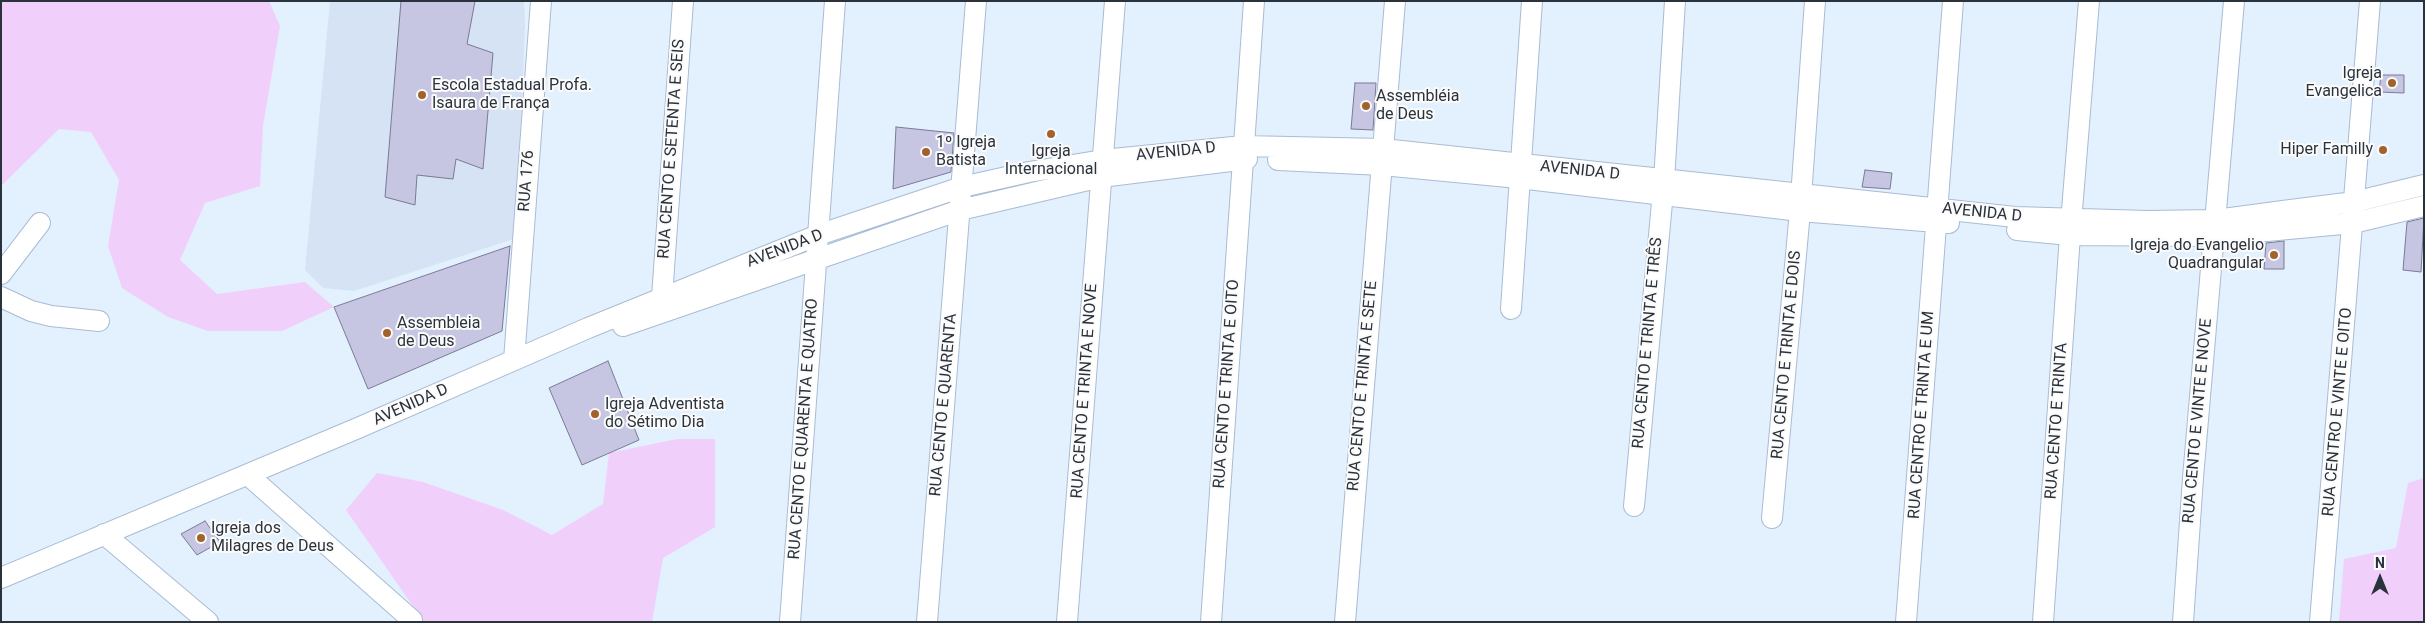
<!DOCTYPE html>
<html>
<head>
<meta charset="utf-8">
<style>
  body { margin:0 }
  #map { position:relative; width:2425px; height:623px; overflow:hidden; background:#e3f0fe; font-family:Roboto,sans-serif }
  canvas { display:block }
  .frame { position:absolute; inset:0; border:2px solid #2a323b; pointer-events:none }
  .north { position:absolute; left:2355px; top:553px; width:50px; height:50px; -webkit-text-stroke:4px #fbfbfb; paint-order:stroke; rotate:0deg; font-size:14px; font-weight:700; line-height:20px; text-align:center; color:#2a323b }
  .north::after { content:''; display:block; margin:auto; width:18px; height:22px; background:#2a323b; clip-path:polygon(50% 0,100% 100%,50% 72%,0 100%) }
</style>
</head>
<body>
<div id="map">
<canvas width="2425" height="623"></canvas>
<div class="frame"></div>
<div class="north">N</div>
</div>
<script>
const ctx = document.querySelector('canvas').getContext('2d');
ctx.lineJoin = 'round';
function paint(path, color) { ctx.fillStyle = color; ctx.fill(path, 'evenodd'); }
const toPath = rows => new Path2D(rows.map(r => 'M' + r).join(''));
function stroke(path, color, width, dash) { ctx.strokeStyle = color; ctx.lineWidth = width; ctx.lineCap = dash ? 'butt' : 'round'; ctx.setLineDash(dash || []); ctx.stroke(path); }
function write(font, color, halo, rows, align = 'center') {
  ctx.font = font + ' Roboto,sans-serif'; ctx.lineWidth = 4; ctx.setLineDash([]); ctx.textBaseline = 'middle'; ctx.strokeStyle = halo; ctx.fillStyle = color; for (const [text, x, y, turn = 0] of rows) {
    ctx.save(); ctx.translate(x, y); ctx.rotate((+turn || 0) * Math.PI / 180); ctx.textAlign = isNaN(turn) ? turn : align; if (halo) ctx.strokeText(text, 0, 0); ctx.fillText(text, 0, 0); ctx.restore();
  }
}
const built = toPath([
  [330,1,524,1,525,26,517,238,354,291,323,288,305,270]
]);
const green = toPath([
  [1,1,269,1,280,26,263,126,260,186,205,203,180,260,217,294,305,282,334,307,282,331,208,331,168,317,122,288,108,246,119,180,91,132,59,129,1,186],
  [677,439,715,439,715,527,663,558,652,622,424,622,346,510,377,473,423,482,503,510,552,535,603,504,609,453],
  [2424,478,2424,622,2339,622,2344,559,2396,548,2408,483]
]);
const building = toPath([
  [401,1,475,1,467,44,493,53,483,169,456,159,453,179,417,175,415,205,385,197,401,1],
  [2381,75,2404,75,2404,93,2379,92,2381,75],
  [1355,83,1376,83,1373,130,1351,129,1355,83],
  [896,127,954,133,951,172,893,189,896,127],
  [1865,170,1892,173,1890,189,1862,187,1865,170],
  [2424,218,2421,272,2403,270,2407,222,2424,218],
  [2284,241,2284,269,2264,269,2266,243,2284,241],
  [510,246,502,331,368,389,334,307,510,246],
  [608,361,639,440,582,465,549,388,608,361],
  [205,521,220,542,197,555,181,534,205,521]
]);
const minor = toPath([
  [1278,160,1382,165,1519,178,1800,211,1949,223],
  [2017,230,2070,235,2213,236,2353,223,2424,206],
  [1,274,40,223],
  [1,297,31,311,51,316,99,321],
  [662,297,683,1],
  [1511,309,1532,1],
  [623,326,960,210,1101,177,1247,159],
  [514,360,541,1],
  [248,475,412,620],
  [1634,506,1664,181,1675,1],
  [1772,518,1800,211,1815,1],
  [104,534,208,622],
  [1,578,358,428,588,328,818,235,962,187,1029,172,1103,160,1243,146,1383,149,2015,217,2147,221,2216,220,2283,211,2354,202,2424,185],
  [790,622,835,1],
  [927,622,976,1],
  [1067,622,1115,1],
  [1211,622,1254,1],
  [1345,622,1395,1],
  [1906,622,1953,1],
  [2043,622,2070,235,2089,1],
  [2183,622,2193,478,2234,1],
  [2320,622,2370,1]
]);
const markers = [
  [2392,83,5,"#a2622c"],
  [422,95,5,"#a2622c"],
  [1366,106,5,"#a2622c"],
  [1051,134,5,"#a2622c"],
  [2383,150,5,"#a2622c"],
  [926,152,5,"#a2622c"],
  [2274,255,5,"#a2622c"],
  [387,333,5,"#a2622c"],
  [595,414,5,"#a2622c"],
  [201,538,5,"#a2622c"]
];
const poiNames = [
  ["Igreja",2382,74,"right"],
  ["Evangelica",2382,92,"right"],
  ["Escola Estadual Profa.",432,86],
  ["Isaura de França",432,104],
  ["Assembléia",1376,97],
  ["de Deus",1376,115],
  ["1º Igreja",936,143],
  ["Batista",936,161],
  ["Hiper Familly",2373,150,"right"],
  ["Igreja",1051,152,"center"],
  ["Internacional",1051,170,"center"],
  ["Igreja do Evangelio",2264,246,"right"],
  ["Quadrangular",2264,264,"right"],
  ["Assembleia",397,324],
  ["de Deus",397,342],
  ["Igreja Adventista",605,405],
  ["do Sétimo Dia",605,423],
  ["Igreja dos",211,529],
  ["Milagres de Deus",211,547]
];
const streetNames = [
  ["RUA CENTO E SETENTA E SEIS",672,149,-86],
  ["AVENIDA D",1176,152,-6],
  ["AVENIDA D",1580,171,6],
  ["RUA 176",527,181,-86],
  ["AVENIDA D",1982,213,6],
  ["AVENIDA D",785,249,-21],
  ["RUA CENTO E TRINTA E TRÊS",1648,343,-85],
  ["RUA CENTO E TRINTA E DOIS",1787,355,-85],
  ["RUA CENTO E TRINTA E OITO",1227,384,-86],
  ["RUA CENTO E TRINTA E SETE",1363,386,-85],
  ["RUA CENTO E TRINTA E NOVE",1085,391,-86],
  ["AVENIDA D",411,405,-24],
  ["RUA CENTO E QUARENTA",944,405,-85],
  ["RUA CENTRO E VINTE E OITO",2338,412,-85],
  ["RUA CENTRO E TRINTA E UM",1922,415,-86],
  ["RUA CENTO E TRINTA",2057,421,-86],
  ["RUA CENTO E VINTE E NOVE",2198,421,-85],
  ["RUA CENTO E QUARENTA E QUATRO",804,429,-86]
];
paint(built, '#d5e3f5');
paint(green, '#f0d0fa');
paint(building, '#c6c6e3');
stroke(building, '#7a7a94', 1);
stroke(minor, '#a8bcd3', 22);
stroke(minor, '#fff', 20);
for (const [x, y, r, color] of markers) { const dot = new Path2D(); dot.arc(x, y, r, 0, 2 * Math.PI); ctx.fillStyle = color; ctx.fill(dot); stroke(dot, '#fbfbfb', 2); }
write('16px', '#2a323b', '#fbfbfb', poiNames, 'left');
write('16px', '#2a323b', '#fbfbfb', streetNames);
</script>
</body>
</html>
